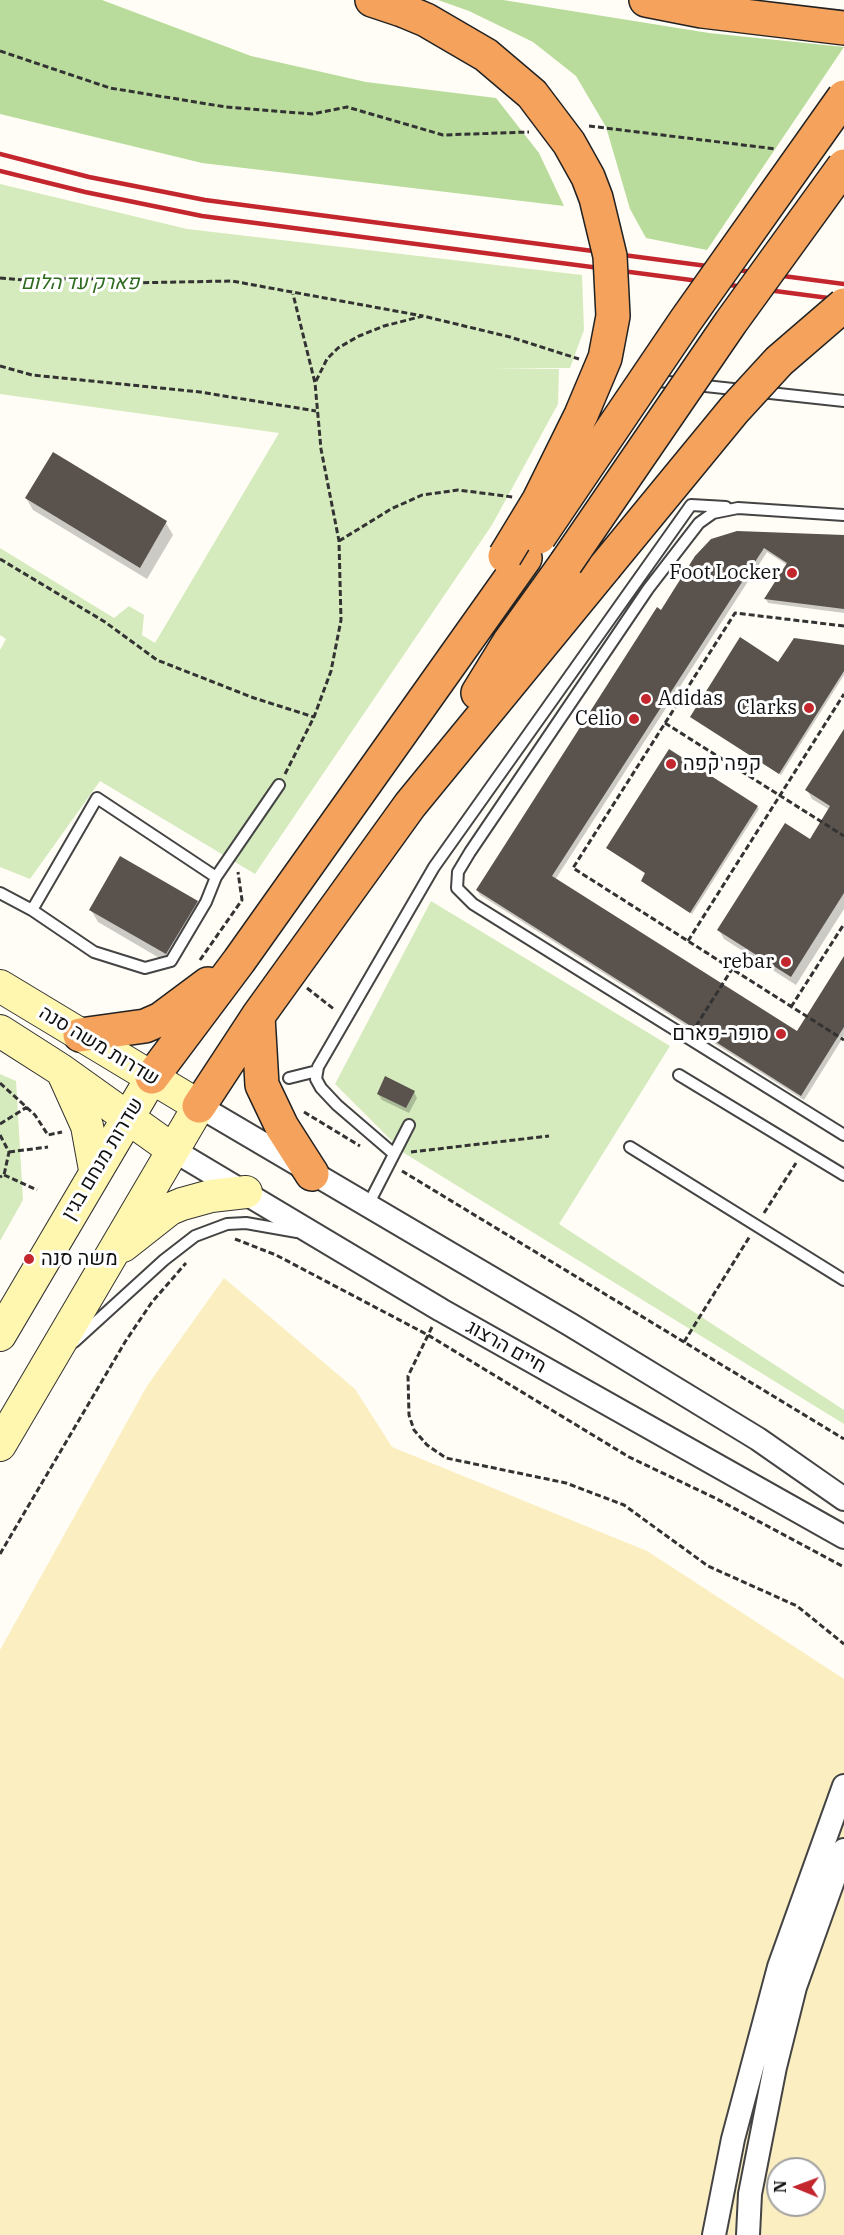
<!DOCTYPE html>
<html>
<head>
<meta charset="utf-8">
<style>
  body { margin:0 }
  #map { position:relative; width:844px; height:2235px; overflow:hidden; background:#fffdf5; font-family:"IBM Plex Serif",serif }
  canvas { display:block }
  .north { position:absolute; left:766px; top:2157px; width:60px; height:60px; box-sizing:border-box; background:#fff; border:2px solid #a0a0a0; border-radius:50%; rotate:271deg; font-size:16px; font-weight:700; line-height:24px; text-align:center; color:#111 }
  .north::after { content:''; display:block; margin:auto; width:21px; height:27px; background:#c4262e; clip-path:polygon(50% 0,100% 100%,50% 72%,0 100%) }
</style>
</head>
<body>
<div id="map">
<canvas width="844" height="2235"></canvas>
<div class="north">N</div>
</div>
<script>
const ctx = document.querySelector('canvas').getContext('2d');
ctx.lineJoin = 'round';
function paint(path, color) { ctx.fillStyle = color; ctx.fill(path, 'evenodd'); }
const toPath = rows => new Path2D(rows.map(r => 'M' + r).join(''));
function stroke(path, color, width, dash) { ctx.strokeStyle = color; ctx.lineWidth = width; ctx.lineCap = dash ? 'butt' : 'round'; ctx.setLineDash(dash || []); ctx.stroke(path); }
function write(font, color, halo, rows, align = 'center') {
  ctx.font = font + ' "IBM Plex Serif",Heebo,serif'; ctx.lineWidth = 6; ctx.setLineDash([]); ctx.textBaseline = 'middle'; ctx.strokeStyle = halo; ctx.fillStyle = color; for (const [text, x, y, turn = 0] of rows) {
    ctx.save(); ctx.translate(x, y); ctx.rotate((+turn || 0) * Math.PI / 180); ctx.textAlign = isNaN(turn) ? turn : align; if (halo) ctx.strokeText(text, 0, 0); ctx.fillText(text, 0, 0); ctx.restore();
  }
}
const green = toPath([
  [0,184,187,229,582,275,584,330,570,368,492,368,559,369,558,404,492,525,255,874,100,781,30,879,0,867,0,650,6,639,0,635,0,548,114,618,129,606,144,615,142,635,155,643,279,433,0,394],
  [431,901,670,1046,559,1224,844,1410,844,1424,404,1153,335,1084],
  [0,1074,16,1081,23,1200,0,1241]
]);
const forest = toPath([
  [0,0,102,0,251,56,366,82,496,98,539,153,564,206,202,163,0,114],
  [438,0,503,0,709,33,844,47,707,250,646,238,630,209,606,127,576,76,533,42,469,11]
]);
const sand = toPath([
  [224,1278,355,1389,392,1447,647,1551,844,1679,844,2235,0,2235,0,1650,147,1386],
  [778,2169,814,2169,814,2205,778,2205]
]);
const shadow = toPath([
  [53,454,166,523,173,535,147,579,33,510,26,498],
  [844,537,844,613,768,603,766,599,787,565,767,552,555,880,797,1033,844,959,844,1036,804,1100,480,895,477,890,697,557],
  [844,646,844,675,781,775,692,717,779,664],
  [844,732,844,909,796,985,724,939,719,930,811,841,830,810,812,799,807,790],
  [757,807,759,809,692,914,644,883,646,874,608,848],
  [197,902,204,914,173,966,98,922,91,910],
  [414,1092,417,1098,409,1113,382,1100,378,1094]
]);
const building = toPath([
  [53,452,167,521,140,568,25,498],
  [737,531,844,535,844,609,764,599,787,563,764,548,552,876,797,1031,844,956,844,1027,801,1096,476,890,657,607,661,610,695,556,711,539],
  [740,637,778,662,794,638,844,645,844,671,779,774,690,717],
  [844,729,844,893,791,977,717,930,785,823,810,839,830,806,805,790],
  [669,749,758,806,690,913,641,881,645,873,606,848],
  [120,856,198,901,166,954,89,910],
  [385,1076,415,1091,406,1108,377,1094]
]);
const path = toPath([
  [0,51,110,88,226,107,312,114,347,107,443,135,529,132],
  [589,126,776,149],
  [0,278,46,282,71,278,99,279,125,283,232,281,423,316],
  [0,366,32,375,200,392,316,411],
  [316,381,327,359,338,348,359,336,384,326,423,316,510,337,579,359],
  [339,541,391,509,422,495,458,490,513,497],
  [0,559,105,622,157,660,254,698,314,717],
  [844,626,735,613,573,868,844,1040],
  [665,723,844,836],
  [285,774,314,717,331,671,341,620,339,541,321,449,315,383,293,294],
  [688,941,844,694],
  [200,960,242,900,238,872],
  [307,988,335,1010],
  [791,1007,844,924],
  [696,1026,732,969],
  [0,1083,35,1115,48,1135,62,1132],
  [304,1112,360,1146],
  [0,1124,27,1107],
  [0,1135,9,1152,4,1175,0,1177],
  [9,1152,48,1147],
  [411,1152,549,1136],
  [402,1171,844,1439],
  [4,1175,37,1190],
  [764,1213,796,1163],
  [235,1239,276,1255,428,1335,629,1457,715,1498,844,1567],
  [432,1327,408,1376,409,1415,414,1430,427,1445,446,1458,566,1483,624,1505,708,1566,797,1606,844,1644],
  [684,1342,750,1236],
  [0,1554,125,1342,152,1302,186,1263]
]);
const lane = toPath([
  [650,380,844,401],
  [844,515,738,508,713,513,699,523,648,589,470,852,458,872,457,888,473,904,844,1135],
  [216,877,279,785],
  [0,893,32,910,94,952,145,968,171,961,206,902,216,877,97,798,32,910],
  [679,1075,844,1175],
  [289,1078,317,1071],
  [630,1147,844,1280],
  [394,1154,337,1105,321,1088,316,1079,318,1067,434,867,691,505,726,507],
  [368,1205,409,1125],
  [74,1342,164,1260,195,1236,227,1224,246,1223,297,1232]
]);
const street = toPath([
  [199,1106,571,1325,758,1439,844,1499],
  [173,1150,441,1310,844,1537],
  [714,2235,733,2139,779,1967,844,1786],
  [748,2235,750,2194,775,2067,795,1987,844,1850]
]);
const secondary = toPath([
  [0,986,199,1106,0,1445],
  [0,1031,61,1070,173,1150],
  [64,1075,87,1126,95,1170],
  [123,1246,170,1209,182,1204,211,1196,246,1192],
  [0,1335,152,1077]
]);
const highway = toPath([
  [372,0,402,10],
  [646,0,702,11,844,28],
  [478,693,510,641,566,563],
  [258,1016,262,1085,282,1127,312,1174],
  [80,1035,145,1026,161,1019,208,984],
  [152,1077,239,961,525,558],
  [199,1106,258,1016,410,805,605,567]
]);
const rail = toPath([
  [0,154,89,177,205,200,844,284],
  [0,171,85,192,202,216,844,300]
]);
const highwayBridge = toPath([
  [402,10,426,20,486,55,532,94,569,143,588,177,596,198,610,256,613,316,605,358,581,415,539,500,505,556],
  [539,537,686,320,844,97],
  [566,563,731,322,844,166],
  [605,567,734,410,779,361,844,305]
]);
const markers = [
  [792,573,6,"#c4262e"],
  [646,699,6,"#c4262e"],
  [809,708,6,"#c4262e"],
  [634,719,6,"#c4262e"],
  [671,764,6,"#c4262e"],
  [786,962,6,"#c4262e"],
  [781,1034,6,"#c4262e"],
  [29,1259,6,"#c4262e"]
];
const parkNames = [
  ["פארק עד הלום",80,283]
];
const poiNames = [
  ["Foot Locker",780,573],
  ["Adidas",658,699,"left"],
  ["Clarks",797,708],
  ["Celio",622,719],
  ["קפה קפה",683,764,"left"],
  ["rebar",774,962],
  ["סופר-פארם",769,1034],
  ["משה סנה",41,1259,"left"]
];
const streetNames = [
  ["שדרות משה סנה",99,1046,31],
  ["שדרות מנחם בגין",103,1159,-59],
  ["חיים הרצוג",506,1347,29]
];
paint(green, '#d5ebbd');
paint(forest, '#b9dc9c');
paint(sand, '#fbeec1');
paint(shadow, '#0003');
paint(building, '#5a524d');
stroke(lane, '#444', 14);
stroke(street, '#444', 26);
stroke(secondary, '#333', 34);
stroke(highway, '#222', 36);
stroke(path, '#333', 3, [6, 3]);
stroke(lane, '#fff', 10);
stroke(street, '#fff', 22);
stroke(secondary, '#fff6b0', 32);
stroke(highway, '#f5a25d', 33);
stroke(rail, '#c4262e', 4.5);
stroke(highwayBridge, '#222', 36, []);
stroke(highwayBridge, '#f5a25d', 33);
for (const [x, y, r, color] of markers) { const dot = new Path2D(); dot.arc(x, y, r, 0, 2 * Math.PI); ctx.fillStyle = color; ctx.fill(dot); stroke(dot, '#fff', 2); }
write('italic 20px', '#2f6b1f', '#fff', parkNames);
write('20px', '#111', '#fff', poiNames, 'right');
write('20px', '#111', '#fff', streetNames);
</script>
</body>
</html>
